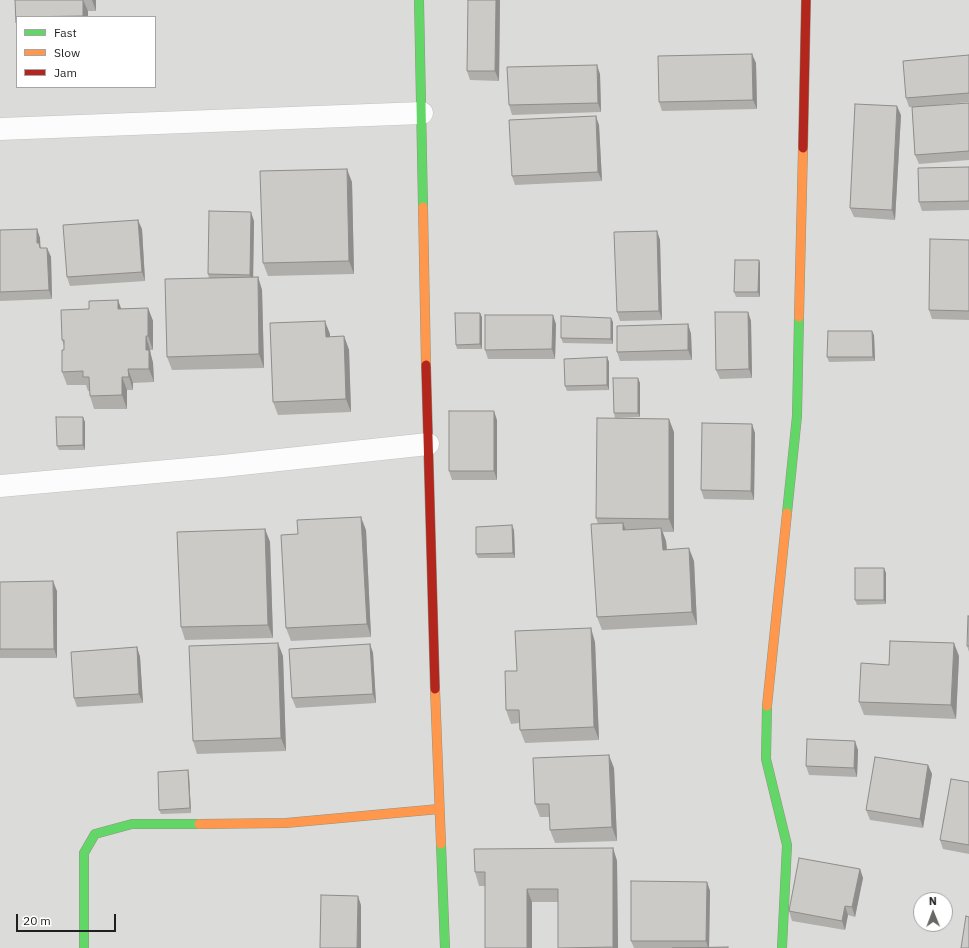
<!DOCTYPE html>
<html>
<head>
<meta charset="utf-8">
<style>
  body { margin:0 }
  #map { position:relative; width:969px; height:948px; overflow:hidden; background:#ecece8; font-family:"IBM Plex Sans",sans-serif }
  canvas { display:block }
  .legend { position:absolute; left:16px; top:16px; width:140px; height:72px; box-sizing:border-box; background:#fff; border:1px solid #a5a5a5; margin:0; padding:5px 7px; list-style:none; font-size:12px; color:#1f1f1f }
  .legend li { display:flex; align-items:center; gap:8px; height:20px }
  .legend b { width:20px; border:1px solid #a5a5a5 }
  .north { position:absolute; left:913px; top:892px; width:40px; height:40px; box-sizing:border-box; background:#fff; border:1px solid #a5a5a5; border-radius:50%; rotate:359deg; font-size:11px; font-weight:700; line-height:16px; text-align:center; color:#1f1f1f }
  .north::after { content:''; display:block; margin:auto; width:14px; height:18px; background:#676765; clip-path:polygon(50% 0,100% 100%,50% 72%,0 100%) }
  .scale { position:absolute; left:16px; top:914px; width:100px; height:18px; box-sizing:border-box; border:2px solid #1f1f1f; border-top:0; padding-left:5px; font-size:12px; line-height:14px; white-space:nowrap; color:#1f1f1f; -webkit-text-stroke:3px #fff; paint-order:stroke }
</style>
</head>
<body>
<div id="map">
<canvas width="969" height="948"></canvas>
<ul class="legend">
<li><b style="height:5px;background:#63d668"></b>Fast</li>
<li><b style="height:5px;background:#ff974d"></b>Slow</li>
<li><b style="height:5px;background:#b3261e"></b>Jam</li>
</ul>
<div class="north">N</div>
<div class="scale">20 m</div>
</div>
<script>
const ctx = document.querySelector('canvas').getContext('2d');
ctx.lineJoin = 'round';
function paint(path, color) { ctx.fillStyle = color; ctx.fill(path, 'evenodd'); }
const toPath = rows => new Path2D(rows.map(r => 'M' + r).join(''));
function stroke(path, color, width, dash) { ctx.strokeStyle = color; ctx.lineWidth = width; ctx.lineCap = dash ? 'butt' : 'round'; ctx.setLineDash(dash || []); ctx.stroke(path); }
const residential = toPath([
  [0,0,969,0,969,948,0,948],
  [17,17,155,17,155,87,17,87],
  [921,900,945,900,945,924,921,924]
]);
const street = toPath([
  [0,129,422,113],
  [0,486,223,466,428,444]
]);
const fast = toPath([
  [419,0,423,207],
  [787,513,797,416,799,317],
  [767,706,766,759,787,845,782,948],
  [441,844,445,948],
  [84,948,84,853,95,834,132,824,199,824]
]);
const slow = toPath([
  [423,207,426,365],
  [799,317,803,148],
  [435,689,441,844],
  [767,706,787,513],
  [199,824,286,823,439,809]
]);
const jam = toPath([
  [803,148,806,0],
  [426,365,435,689]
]);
const wall = toPath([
  [15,0,96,0,96,11,88,11,88,17,17,17,17,27,16,23],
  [468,0,500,0,499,81,470,80,467,71],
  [969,55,969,102,927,106,969,103,969,160,919,164,915,155,912,107,909,107,906,98],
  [756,63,757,109,662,111,659,102],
  [600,74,601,112,512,115,509,105],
  [901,115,895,220,854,217,850,208],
  [599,125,602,181,515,185,512,176],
  [969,167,969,210,922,211,919,202],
  [352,182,354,274,268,276,263,263],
  [254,221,253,277,258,277,262,290,264,368,172,370,167,357,209,278,208,274],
  [37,229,40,238,41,248,47,248,51,257,52,299,0,301,0,230],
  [142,229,145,281,70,286,67,277],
  [657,231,660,240,662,320,620,321,617,312],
  [969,240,969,320,932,319,929,310],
  [759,260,760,264,760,297,736,297,734,292],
  [118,300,121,309,148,308,153,321,153,350,150,350,151,355,153,363,154,382,133,383,133,390,127,390,127,409,94,409,90,396,90,391,88,391,86,385,67,385,62,372,64,350,64,346,62,340,89,309],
  [748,312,751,321,752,378,720,379,716,370],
  [482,317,482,349,457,349,456,345],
  [613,322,613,344,563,343,561,338],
  [556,324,555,359,488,359,485,350],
  [688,324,691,334,692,360,620,361,617,352],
  [330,334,330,337,344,336,349,350,351,412,278,415,273,402],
  [874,335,875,361,829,362,827,357],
  [607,357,609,362,609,390,567,391,565,386],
  [640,383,640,417,615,418,614,413],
  [497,420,497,480,452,480,449,471],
  [85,422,85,450,59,450,57,446],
  [674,432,674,532,663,532,666,541,667,549,694,561,697,625,602,630,597,617,598,524,596,518],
  [755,433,754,500,704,499,701,490],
  [265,529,270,542,273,638,185,640,181,627],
  [366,530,371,637,291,641,286,628],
  [514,530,515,558,478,558,476,554],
  [886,573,886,604,857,605,855,600],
  [0,582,57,591,57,658,0,658],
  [969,616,969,652,967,646],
  [595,642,599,740,525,743,520,730,519,723,511,724,506,710,517,671],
  [370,644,373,653,376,703,296,708,292,698],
  [137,647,140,657,143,703,77,707,74,698],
  [283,656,286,751,197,754,193,741],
  [959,656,956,719,864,715,859,702],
  [858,750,857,777,809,775,806,766],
  [928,765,932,774,923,828,870,820,866,810],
  [614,768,617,841,555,843,550,830,550,817,540,817,535,804],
  [189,775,191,813,161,814,159,810],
  [969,782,969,854,943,849,940,840],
  [613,848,617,861,618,948,558,948,558,902,532,902,532,948,485,948,485,886,479,886,475,872],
  [860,869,863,878,855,917,848,915,845,930,792,921,789,911],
  [707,882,710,891,709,947,728,948,634,948,631,941]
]);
const shadedWall = toPath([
  [83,0,88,11,88,17,83,17],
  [92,0,96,0,96,11],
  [496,0,500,0,499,81,495,71],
  [752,54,756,63,757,109,753,100],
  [597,65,600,74,601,112,598,103],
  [897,106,901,115,895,220,892,210],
  [596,116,599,125,602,181,598,172],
  [347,169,352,182,354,274,349,261],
  [251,212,254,221,253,284,250,275],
  [138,220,142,229,145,281,142,272],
  [37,229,40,238,40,247,42,252,43,258,37,243],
  [657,231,660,240,662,320,659,311],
  [47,248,51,257,52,299,49,290],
  [759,260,760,264,760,297,758,292],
  [258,277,262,290,264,368,259,354],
  [118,300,123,314,118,309],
  [148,308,153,321,153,350,148,336],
  [748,312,751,321,752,378,749,369],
  [480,313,482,317,482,349,480,344],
  [553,315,556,324,555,359,552,349],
  [611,318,613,322,613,344,611,339],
  [325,321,330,334,330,350,326,337],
  [688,324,691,334,692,360,688,350],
  [872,331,874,335,875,361,873,357],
  [146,336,150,350,151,355,153,363,154,382,149,369,146,350],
  [344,336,349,350,351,412,346,399],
  [607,357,609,362,609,390,607,385],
  [128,369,133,383,133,390,129,377],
  [122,377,127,390,127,409,122,395],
  [638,378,640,383,640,417,638,413],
  [494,411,497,420,497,480,494,471],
  [83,417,85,422,85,450,83,445],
  [669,419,674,432,674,532,669,519],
  [752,424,755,433,754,500,751,491],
  [361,517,366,530,371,637,367,624],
  [623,523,628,536,623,530],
  [512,525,514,530,515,558,513,553],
  [661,528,666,541,668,563,663,550],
  [265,529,270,542,273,638,268,625],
  [689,548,694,561,697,625,692,612],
  [884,568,886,573,886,604,884,600],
  [53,581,57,591,57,658,54,649],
  [591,628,595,642,599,740,594,727],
  [278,643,283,656,286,751,281,738],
  [954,643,959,656,956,719,951,705],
  [370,644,373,653,376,703,373,694],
  [137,647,140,657,143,703,139,694],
  [855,741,858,750,857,777,854,768],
  [609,755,614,768,617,841,612,827],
  [928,765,932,774,923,828,920,819],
  [188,770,189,775,191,813,190,808],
  [613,848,617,861,618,948,613,948],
  [860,869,863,878,855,917,852,907],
  [707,882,710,891,709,948,708,948,706,941],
  [527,889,532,902,532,948,527,948],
  [358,896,361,905,361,948,357,948],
  [845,906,848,915,845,930,842,921]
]);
const building = toPath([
  [15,0,83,0,83,16,17,17,17,23,16,23,15,0],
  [468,0,496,0,495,71,467,71,468,0],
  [752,54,753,100,659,102,658,56,752,54],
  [969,55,969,93,906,98,903,61,969,55],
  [597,65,598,103,509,105,507,67,597,65],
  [969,103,969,151,915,155,912,107,969,103],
  [855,104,897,106,892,210,850,208,855,104],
  [596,116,598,172,512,176,509,120,596,116],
  [969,167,969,201,919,202,918,168,969,167],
  [347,169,349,261,263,263,260,171,347,169],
  [209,211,251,212,250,275,208,274,209,211],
  [138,220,142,272,67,277,63,225,138,220],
  [37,229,37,243,39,243,40,248,47,248,49,290,0,292,0,230,37,229],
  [657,231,659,311,617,312,614,232,657,231],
  [930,239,969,240,969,311,929,310,930,239],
  [735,260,759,260,758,292,734,292,735,260],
  [258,277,259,354,167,357,165,279,258,277],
  [118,300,118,309,148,308,148,336,146,336,146,350,149,350,149,369,128,369,129,377,122,377,122,395,90,396,89,377,83,377,83,371,62,372,62,350,64,350,64,340,62,340,61,310,89,309,89,301,118,300],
  [715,312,748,312,749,369,716,370,715,312],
  [455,313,480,313,480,344,456,345,455,313],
  [485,315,553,315,552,349,485,350,485,315],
  [561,316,611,318,611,339,561,338,561,316],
  [325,321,326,337,344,336,346,399,273,402,270,323,325,321],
  [688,324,688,350,617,352,617,326,688,324],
  [828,331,872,331,873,357,827,357,828,331],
  [607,357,607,385,565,386,564,359,607,357],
  [613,378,638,378,638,413,614,413,613,378],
  [449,411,494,411,494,471,449,471,449,411],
  [56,417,83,417,83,445,57,446,56,417],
  [597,418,669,419,669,519,596,518,597,418],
  [702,423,752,424,751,491,701,490,702,423],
  [361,517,367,624,286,628,281,535,298,534,297,520,361,517],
  [623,523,623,530,661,528,663,550,689,548,692,612,597,617,591,524,623,523],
  [512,525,513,553,476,554,476,527,512,525],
  [265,529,268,625,181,627,177,532,265,529],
  [855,568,884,568,884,600,855,600,855,568],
  [53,581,54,649,0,649,0,582,53,581],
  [968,616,969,616,969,646,967,646,968,616],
  [591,628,594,727,520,730,519,710,506,710,505,671,517,671,515,631,591,628],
  [890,641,954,643,951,705,859,702,861,663,889,665,890,641],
  [278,643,281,738,193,741,189,646,278,643],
  [370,644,373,694,292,698,289,649,370,644],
  [137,647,139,694,74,698,71,652,137,647],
  [807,739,855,741,854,768,806,766,807,739],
  [609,755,612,827,550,830,549,804,535,804,533,758,609,755],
  [875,757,928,765,920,819,866,810,875,757],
  [188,770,190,808,159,810,158,772,188,770],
  [951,779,969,782,969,845,940,840,951,779],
  [613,848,613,947,558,948,558,889,527,889,527,948,485,948,485,872,475,872,474,849,613,848],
  [799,858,860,869,852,907,845,906,842,921,789,911,799,858],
  [631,881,707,882,706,941,631,941,631,881],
  [321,895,358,896,357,948,320,948,321,895],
  [966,916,969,917,969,948,961,948,966,916],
  [728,947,728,948,672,948,728,947]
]);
paint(residential, '#dbdbd9');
stroke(street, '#c2c2c0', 23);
stroke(fast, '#8f9582', 10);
stroke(slow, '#8f9582', 10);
stroke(jam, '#8f9582', 10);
stroke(street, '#fcfcfc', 22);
stroke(fast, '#63d668', 9);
stroke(slow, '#ff974d', 9);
stroke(jam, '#b3261e', 9);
paint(wall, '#afaeab');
paint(shadedWall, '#8e8d8b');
paint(building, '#cbcac7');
stroke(building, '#8e8d8b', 1);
</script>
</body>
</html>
